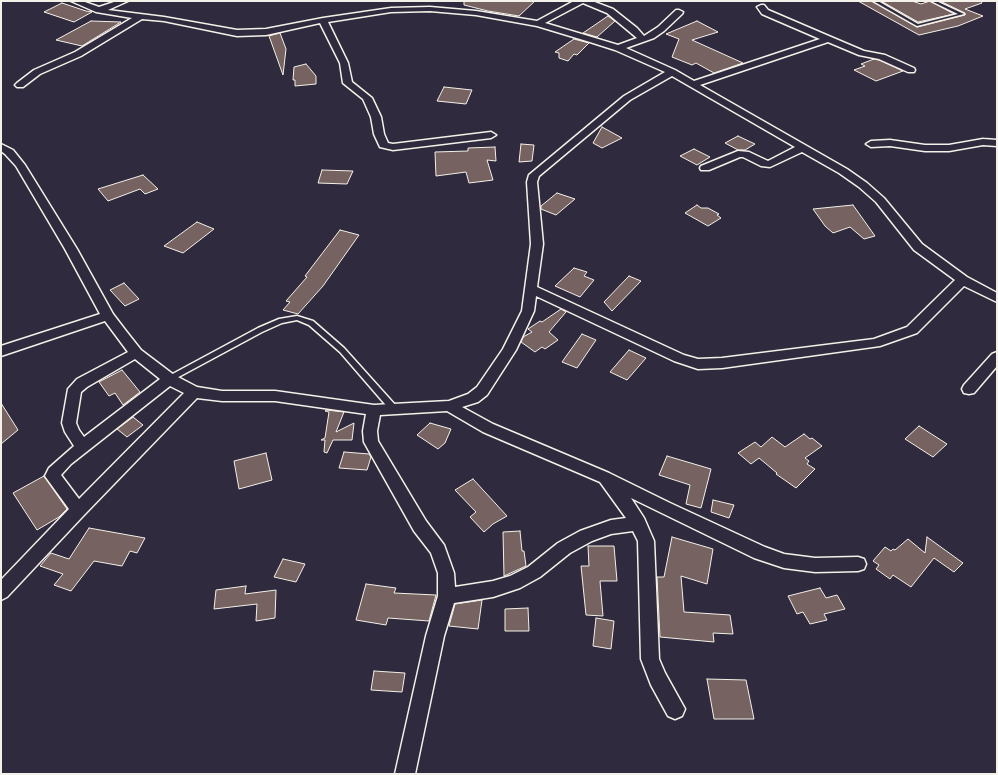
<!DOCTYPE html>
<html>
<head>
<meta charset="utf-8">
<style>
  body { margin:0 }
  #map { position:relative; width:998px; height:775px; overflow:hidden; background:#2f2a3d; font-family:"Playpen Sans",sans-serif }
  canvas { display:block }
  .frame { position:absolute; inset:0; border:2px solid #f4f1e8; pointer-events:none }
</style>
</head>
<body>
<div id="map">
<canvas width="998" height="775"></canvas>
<div class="frame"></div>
</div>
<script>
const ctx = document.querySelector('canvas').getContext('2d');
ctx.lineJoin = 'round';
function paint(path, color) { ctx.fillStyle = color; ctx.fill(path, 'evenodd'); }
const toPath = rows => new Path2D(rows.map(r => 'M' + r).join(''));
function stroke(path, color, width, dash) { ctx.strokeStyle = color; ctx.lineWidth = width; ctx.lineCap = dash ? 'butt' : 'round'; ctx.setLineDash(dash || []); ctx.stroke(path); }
const building = toPath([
  [464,1,535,1,519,16,488,11,464,5,464,1],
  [858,1,872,1,917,27,965,15,965,13,940,1,981,1,982,3,965,9,983,16,958,26,919,35,858,1],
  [881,1,912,1,921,4,930,1,954,14,918,22,881,1],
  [62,3,86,11,92,12,74,22,44,12,62,3],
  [608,16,615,21,597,37,583,33,608,16],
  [91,21,121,22,82,46,56,40,91,21],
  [697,21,718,32,692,40,743,63,714,73,696,63,692,65,672,57,679,39,666,34,697,21],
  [280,33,286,49,283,75,269,36,280,33],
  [574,39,589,43,577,55,574,54,568,61,559,58,559,53,555,52,574,39],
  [874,59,879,60,903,71,876,81,854,70,865,66,861,64,874,59],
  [306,64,316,76,316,84,295,86,295,80,293,80,294,67,306,64],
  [444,87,472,90,466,104,437,101,444,87],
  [602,127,622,138,602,148,593,143,602,127],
  [738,136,755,144,745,150,738,150,725,143,738,136],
  [521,144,534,145,532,161,519,162,521,144],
  [495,147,496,161,487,160,493,180,469,183,466,172,436,176,435,152,468,151,468,148,495,147],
  [694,149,710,157,697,165,680,156,694,149],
  [322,170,353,171,347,184,318,183,322,170],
  [143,175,158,189,145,194,140,189,108,201,98,189,143,175],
  [557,193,575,199,556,215,541,209,541,206,557,193],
  [697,205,701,208,708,208,719,214,717,215,721,218,708,226,685,213,697,205],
  [853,205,875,236,864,239,850,227,833,233,825,226,813,209,853,205],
  [197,222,214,229,183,253,164,246,197,222],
  [340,230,359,235,323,286,298,314,283,310,290,302,286,301,307,277,305,276,340,230],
  [574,268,587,272,584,276,594,280,580,297,555,286,574,268],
  [629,276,641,281,612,311,604,302,629,276],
  [124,283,139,299,125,306,110,290,124,283],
  [561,309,566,312,549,332,558,340,545,349,542,347,535,352,521,342,523,337,532,332,528,329,540,321,542,322,561,309],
  [582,334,596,340,577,368,562,362,582,334],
  [629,350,646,358,627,380,610,372,629,350],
  [122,370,140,392,123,405,115,393,109,396,99,382,122,370],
  [1,403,18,430,1,444,1,403],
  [326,410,344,412,336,432,354,423,352,440,333,440,327,453,324,452,325,440,321,440,325,438,329,412,325,411,326,410],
  [133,417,143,425,127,437,117,429,133,417],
  [430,423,451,429,445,443,438,449,417,435,430,423],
  [919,426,947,444,933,457,905,439,919,426],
  [804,434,810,439,812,438,822,446,805,458,809,461,807,464,815,469,796,488,776,474,777,473,759,458,751,464,738,453,755,442,761,447,772,437,785,447,804,434],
  [344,452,369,454,371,457,367,470,339,468,344,452],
  [266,453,272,480,239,489,234,461,266,453],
  [667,456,711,469,701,508,686,504,690,485,659,475,667,456],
  [44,476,67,509,59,517,37,530,13,493,44,476],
  [473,479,507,516,493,524,484,532,470,517,476,512,455,490,473,479],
  [713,500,734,505,729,518,711,512,713,500],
  [89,528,145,538,137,553,130,551,122,566,94,561,71,591,54,585,63,574,40,566,51,553,69,559,89,528],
  [520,531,522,551,524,551,526,566,504,576,503,532,520,531],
  [672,537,713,549,707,584,681,576,684,612,730,615,733,634,713,633,714,642,660,637,657,577,664,577,672,537],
  [927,537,963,563,954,572,934,558,911,587,893,575,890,579,876,569,879,565,873,561,885,547,891,551,893,549,895,550,908,539,925,553,927,537],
  [588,546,614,546,617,581,600,581,603,616,586,615,581,566,589,566,588,546],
  [283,559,305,564,296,582,274,577,283,559],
  [366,584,396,588,394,593,436,595,429,621,388,618,386,625,356,620,366,584],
  [246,586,245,594,276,590,275,618,256,621,257,604,214,609,216,590,246,586],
  [820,588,826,598,837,595,845,609,824,614,827,620,810,624,803,612,797,614,788,596,820,588],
  [482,600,478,629,449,626,455,604,482,600],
  [528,608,529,631,505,631,505,609,528,608],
  [596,618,614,621,611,649,593,646,596,618],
  [374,671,405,673,402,692,371,690,374,671],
  [707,679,746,680,754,719,714,719,707,679]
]);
const service = toPath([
  [873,1,878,1,918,24,958,14,931,1,936,1,964,14,917,26,873,1],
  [297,316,313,321,344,348,397,407,398,409,397,411,391,411,340,352,309,325,297,320,282,323,262,332,171,381,167,381,166,379,167,377,258,328,279,319,297,316]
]);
const minor = toPath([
  [71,1,82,1,99,7,117,1,128,1,108,10,164,17,237,30,266,29,323,18,391,8,430,7,476,11,537,21,574,1,592,1,613,9,637,28,644,36,658,27,676,10,679,10,683,12,682,14,664,31,654,38,626,48,675,70,694,81,820,39,762,14,757,7,761,5,764,5,768,10,831,37,864,51,885,55,914,68,915,70,914,72,908,72,879,59,859,55,828,42,700,85,847,169,867,183,884,198,922,244,967,277,997,293,997,302,964,286,917,333,880,346,722,368,698,369,674,361,536,296,534,311,516,350,487,395,478,402,462,407,493,424,609,473,670,503,765,547,784,554,815,558,858,557,864,559,866,564,864,569,858,571,815,572,784,568,754,558,631,498,644,518,654,541,659,659,665,673,685,709,682,716,675,719,668,716,651,685,641,659,638,541,633,531,611,534,592,541,570,553,540,577,520,588,493,597,454,603,444,636,415,774,395,774,426,636,438,596,438,573,431,553,414,531,364,442,363,431,366,414,275,401,222,401,197,398,84,515,7,597,1,600,1,580,69,509,45,476,49,468,74,446,65,432,62,423,68,389,77,379,128,352,105,321,1,356,1,346,100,314,65,249,16,166,5,154,1,151,1,144,13,150,25,165,77,249,113,314,126,331,141,350,174,375,197,387,222,391,275,391,374,405,449,401,468,394,477,387,503,349,522,311,531,244,527,182,529,175,624,96,665,72,615,50,590,42,537,26,476,15,430,11,391,12,328,22,348,63,352,82,372,98,381,117,384,134,388,143,393,144,491,132,496,135,491,138,393,150,380,147,374,134,371,117,363,99,343,83,340,63,320,23,266,35,237,36,164,21,142,19,81,56,40,74,23,87,17,87,15,85,17,83,34,70,75,52,132,18,96,12,71,1],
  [583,3,607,13,637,38,618,45,545,23,583,3],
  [672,76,795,147,768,161,749,152,738,151,701,166,700,168,701,170,709,170,740,157,743,157,761,166,770,167,802,152,839,173,859,187,876,202,914,250,955,280,907,327,874,339,722,358,698,359,684,355,537,287,543,244,537,182,539,176,630,100,672,76],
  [135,359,160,379,84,437,79,430,76,423,81,392,87,387,135,359],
  [170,386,184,393,79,499,61,475,71,464,170,386],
  [447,411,483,432,600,482,626,518,611,520,580,531,558,543,528,567,510,576,493,581,455,587,454,573,444,545,426,521,378,441,377,431,380,415,447,411],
  [983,139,997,140,997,146,983,145,949,151,925,151,890,146,871,147,866,144,871,141,890,140,925,145,949,145,983,139],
  [997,352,997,366,974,393,969,394,964,393,962,389,964,385,992,354,997,352]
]);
paint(building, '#756261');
stroke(building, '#f4f1e8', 1);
stroke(service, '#f4f1e8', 3);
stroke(minor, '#f4f1e8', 3);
paint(service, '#2f2a3d');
paint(minor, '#2f2a3d');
</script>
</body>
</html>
